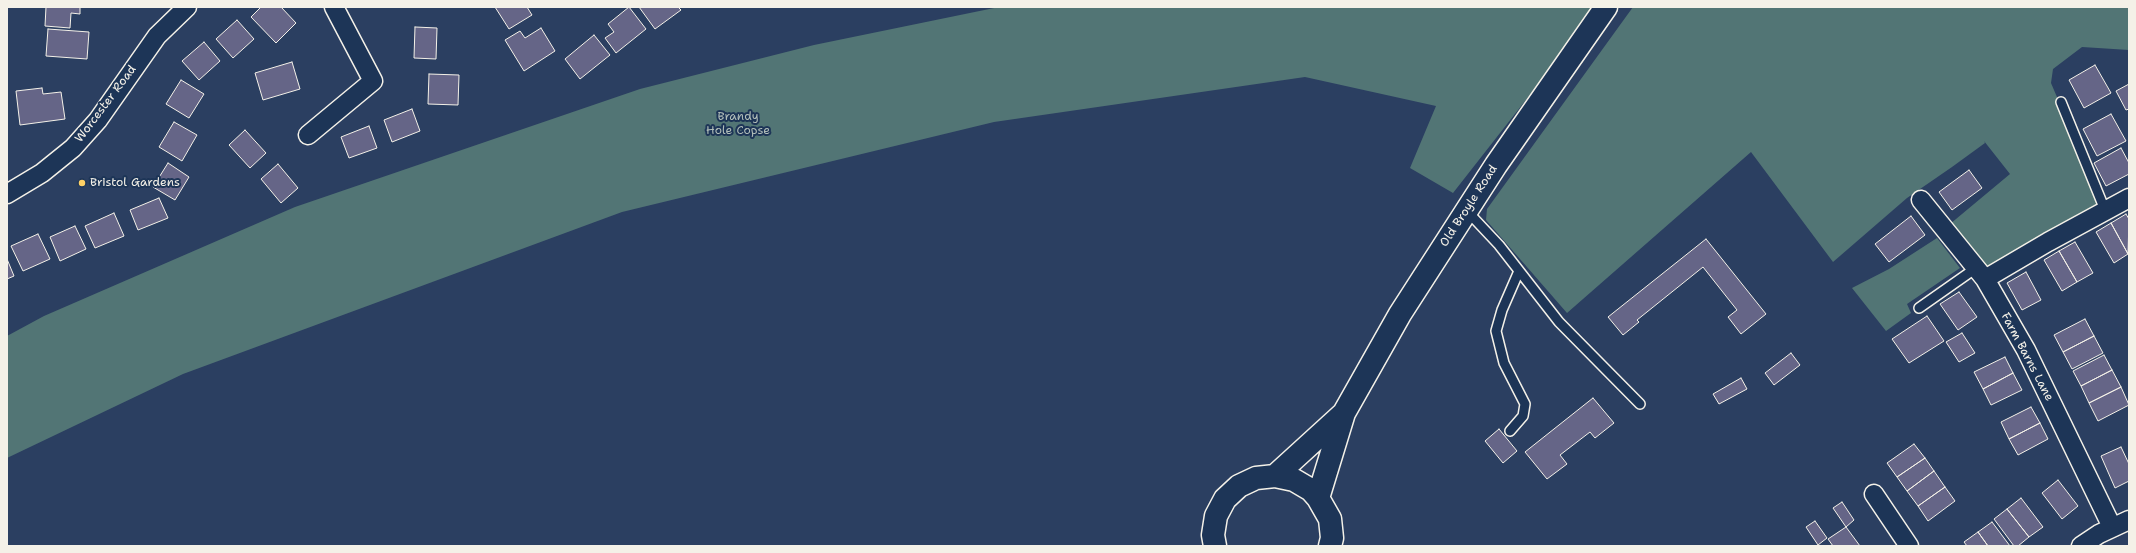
<!DOCTYPE html>
<html>
<head>
<meta charset="utf-8">
<style>
  body { margin:0 }
  #map { position:relative; width:2136px; height:553px; overflow:hidden; background:#2b3f61; font-family:"Shantell Sans",sans-serif }
  canvas { display:block }
  .frame { position:absolute; inset:0; border:8px solid #f4f1e8; pointer-events:none }
</style>
</head>
<body>
<div id="map">
<canvas width="2136" height="553"></canvas>
<div class="frame"></div>
</div>
<script>
const ctx = document.querySelector('canvas').getContext('2d');
ctx.lineJoin = 'round';
function paint(path, color) { ctx.fillStyle = color; ctx.fill(path, 'evenodd'); }
const toPath = rows => new Path2D(rows.map(r => 'M' + r).join(''));
function stroke(path, color, width, dash) { ctx.strokeStyle = color; ctx.lineWidth = width; ctx.lineCap = dash ? 'butt' : 'round'; ctx.setLineDash(dash || []); ctx.stroke(path); }
function write(font, color, halo, rows, align = 'center') {
  ctx.font = font + ' "Shantell Sans",sans-serif'; ctx.lineWidth = 4; ctx.setLineDash([]); ctx.textBaseline = 'middle'; ctx.strokeStyle = halo; ctx.fillStyle = color; for (const [text, x, y, turn = 0] of rows) {
    ctx.save(); ctx.translate(x, y); ctx.rotate((+turn || 0) * Math.PI / 180); ctx.textAlign = isNaN(turn) ? turn : align; if (halo) ctx.strokeText(text, 0, 0); ctx.fillText(text, 0, 0); ctx.restore();
  }
}
const green = toPath([
  [999,7,1592,7,1547,73,1453,193,1410,168,1436,106,1305,77,994,122,622,212,183,374,7,458,7,336,44,316,295,207,640,89,814,45],
  [1633,7,2129,7,2129,50,2082,47,2053,69,2051,83,2105,210,1985,279,1944,229,2010,174,1984,141,1985,143,1952,167,1907,198,1833,262,1751,152,1567,313,1486,220,1487,209],
  [1937,238,1960,268,1907,304,1911,313,1886,331,1852,288,1889,269]
]);
const building = toPath([
  [46,7,80,7,80,14,71,13,70,28,45,26,46,7],
  [261,7,281,7,296,23,276,43,251,17,261,7],
  [495,7,527,7,532,15,509,29,495,7],
  [629,7,646,29,616,53,605,38,614,32,608,24,629,7],
  [639,7,678,7,681,10,655,29,639,7],
  [237,20,254,39,233,58,216,39,237,20],
  [415,27,437,28,436,59,414,58,415,27],
  [541,28,555,51,524,71,505,40,520,31,525,38,541,28],
  [48,29,89,32,87,59,46,56,48,29],
  [594,35,610,55,580,79,565,59,594,35],
  [204,42,220,61,199,80,182,61,204,42],
  [292,62,300,89,263,100,255,73,292,62],
  [2095,65,2111,93,2084,108,2069,80,2095,65],
  [429,74,459,75,458,105,428,104,429,74],
  [181,80,204,94,189,118,166,104,181,80],
  [2129,84,2129,109,2126,110,2116,91,2129,84],
  [42,88,43,94,61,92,65,119,20,125,16,91,42,88],
  [412,109,420,131,392,142,384,120,412,109],
  [2111,114,2126,141,2097,156,2083,129,2111,114],
  [174,122,197,135,182,161,159,147,174,122],
  [369,126,377,148,349,158,341,137,369,126],
  [245,130,266,153,250,168,229,145,245,130],
  [2121,148,2129,163,2129,174,2106,186,2094,163,2121,148],
  [168,163,189,177,175,200,153,187,168,163],
  [278,164,298,188,281,203,261,179,278,164],
  [1969,170,1982,188,1952,210,1939,192,1969,170],
  [159,198,168,218,138,230,130,210,159,198],
  [114,213,124,236,95,248,85,226,114,213],
  [2126,214,2129,219,2128,254,2111,223,2126,214],
  [1911,216,1925,235,1889,262,1875,244,1911,216],
  [2111,223,2128,254,2114,263,2096,232,2111,223],
  [75,226,86,249,60,261,50,237,75,226],
  [38,234,50,259,23,271,11,246,38,234],
  [1706,239,1766,314,1741,334,1728,317,1737,310,1703,267,1637,320,1639,322,1623,335,1608,317,1706,239],
  [2075,242,2093,273,2077,282,2059,251,2075,242],
  [2059,251,2077,282,2062,291,2044,260,2059,251],
  [7,259,14,276,7,279,7,259],
  [2026,272,2041,300,2022,310,2007,283,2026,272],
  [1959,292,1977,317,1958,330,1940,304,1959,292],
  [1927,316,1944,341,1909,363,1892,339,1927,316],
  [2085,319,2094,336,2063,352,2054,335,2085,319],
  [1962,333,1975,353,1959,362,1946,342,1962,333],
  [2094,336,2103,353,2072,369,2063,352,2094,336],
  [1791,353,1800,365,1774,385,1765,373,1791,353],
  [2104,355,2112,370,2081,386,2073,371,2104,355],
  [2005,357,2013,373,1983,389,1974,372,2005,357],
  [2112,370,2121,387,2089,403,2081,386,2112,370],
  [2013,373,2022,390,1991,405,1983,389,2013,373],
  [1741,378,1747,389,1719,404,1713,394,1741,378],
  [2121,387,2129,405,2098,421,2089,403,2121,387],
  [1593,398,1614,423,1595,438,1590,432,1560,455,1567,464,1547,479,1525,452,1593,398],
  [2031,407,2040,423,2009,439,2001,422,2031,407],
  [2040,423,2048,439,2018,455,2009,439,2040,423],
  [1499,429,1517,451,1503,463,1485,441,1499,429],
  [1914,444,1925,458,1897,477,1887,463,1914,444],
  [2121,447,2129,464,2129,481,2115,488,2101,456,2121,447],
  [1925,458,1934,471,1907,491,1897,477,1925,458],
  [1934,471,1945,487,1918,506,1907,491,1934,471],
  [2058,480,2078,506,2062,519,2042,493,2058,480],
  [1945,487,1955,501,1928,521,1918,506,1945,487],
  [2021,498,2043,527,2029,537,2007,509,2021,498],
  [1842,502,1854,520,1846,527,1833,508,1842,502],
  [2007,509,2029,537,2018,546,2014,546,1994,519,2007,509],
  [1815,521,1827,538,1818,545,1806,527,1815,521],
  [1992,522,2010,546,1988,546,1978,532,1992,522],
  [1846,527,1860,546,1833,546,1828,539,1846,527],
  [1978,532,1988,546,1967,546,1964,542,1978,532]
]);
const lane = toPath([
  [2061,102,2105,210],
  [1467,211,1499,245,1559,322,1640,404],
  [1919,308,1976,268],
  [1510,431,1523,416,1525,404,1504,363,1496,331,1502,310,1519,271]
]);
const street = toPath([
  [308,135,373,81,334,7],
  [7,194,42,173,73,148,98,120,157,36,187,7],
  [1921,200,1985,279,2026,350,2112,527],
  [1985,279,2048,242,2129,198],
  [1874,494,1909,546],
  [2081,546,2099,534,2129,520]
]);
const secondary = toPath([
  [1275,476,1343,414],
  [1318,498,1344,413,1400,314,1496,165,1606,7],
  [1215,546,1213,535,1216,516,1225,499,1239,486,1256,478,1275,476,1294,480,1311,490,1318,498,1330,519,1332,538,1330,546]
]);
const markers = [
  [82,183,4,"#ffd166"]
];
const streetNames = [
  ["Worcester Road",106,104,-53],
  ["Old Broyle Road",1469,206,-57],
  ["Farm Barns Lane",2027,357,62]
];
const parkNames = [
  ["Brandy",738,117],
  ["Hole Copse",738,131]
];
const poiNames = [
  ["Bristol Gardens",90,183]
];
paint(green, '#527575');
paint(building, '#656587');
stroke(building, '#f4f1e8', 1);
stroke(lane, '#f4f1e8', 12);
stroke(street, '#f4f1e8', 21);
stroke(secondary, '#f4f1e8', 25);
stroke(lane, '#1d3557', 9);
stroke(street, '#1d3557', 18);
stroke(secondary, '#1d3557', 22);
for (const [x, y, r, color] of markers) { const dot = new Path2D(); dot.arc(x, y, r, 0, 2 * Math.PI); ctx.fillStyle = color; ctx.fill(dot); stroke(dot, '#1d3557', 1.5); }
write('12px', '#f4f1e8', '#1d3557', streetNames);
write('12px', '#b3bfba', '#1d3557', parkNames);
write('12px', '#f4f1e8', '#1d3557', poiNames, 'left');
</script>
</body>
</html>
